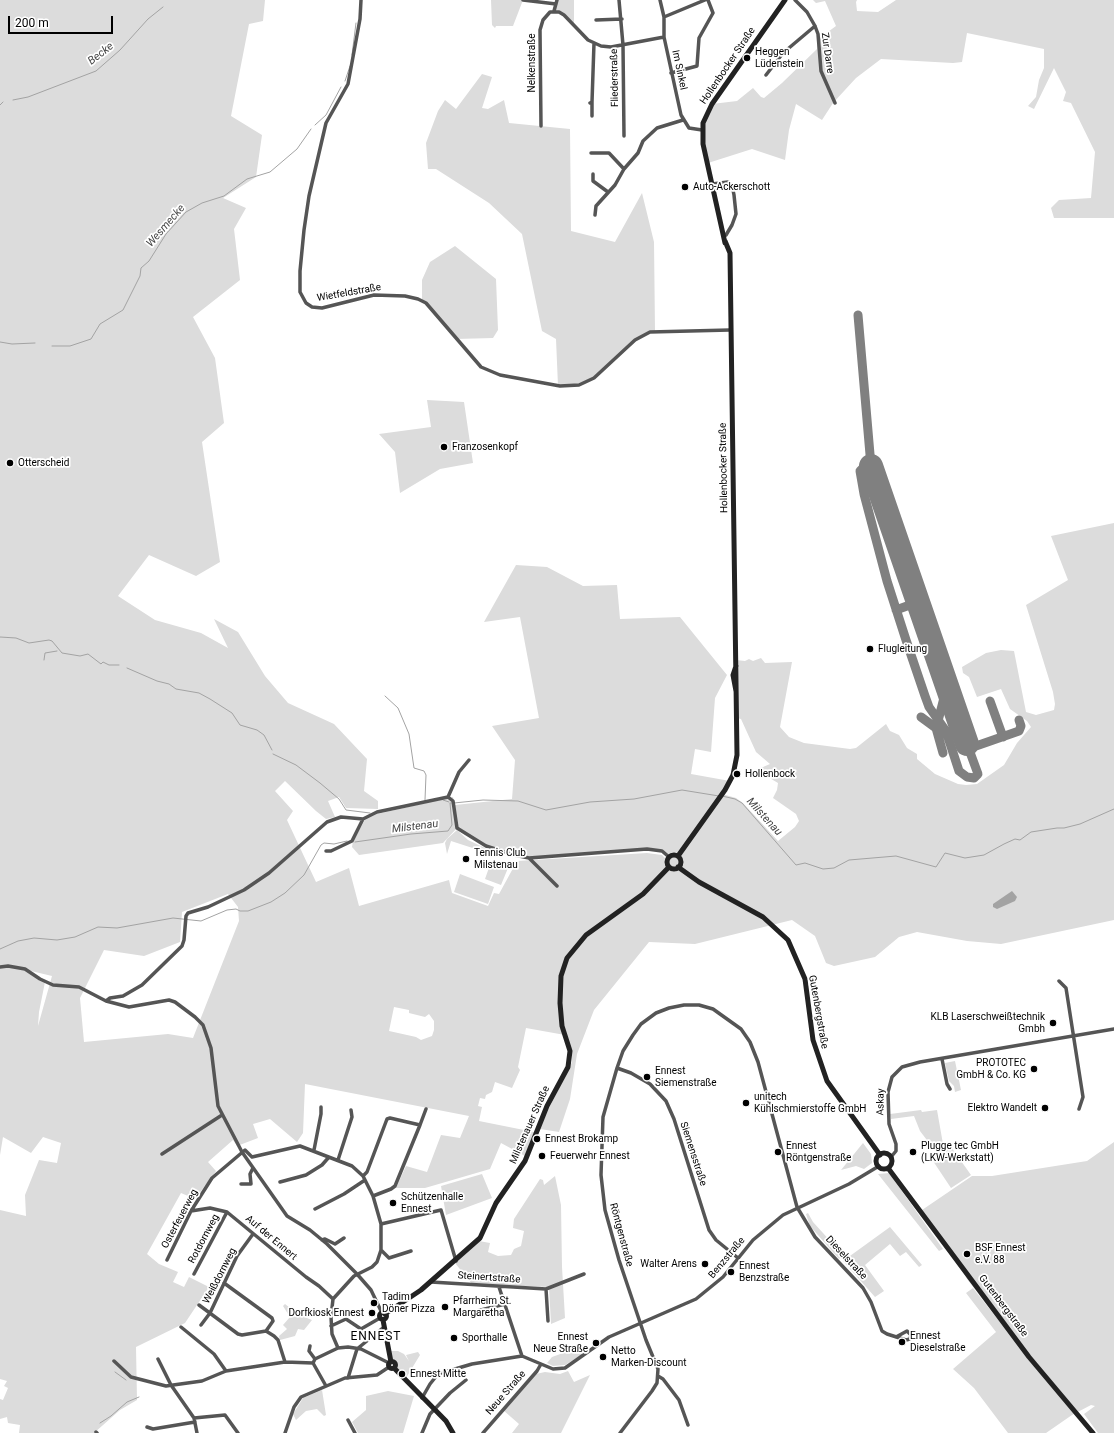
<!DOCTYPE html>
<html>
<head>
<meta charset="utf-8">
<style>
  body { margin:0 }
  #map { position:relative; width:1114px; height:1433px; overflow:hidden; background:#fff; font-family:Roboto,sans-serif }
  canvas { display:block }
  .scale { position:absolute; left:8px; top:16px; width:105px; height:18px; box-sizing:border-box; border:2px solid #000; border-top:0; padding-left:5px; font-size:12px; line-height:14px; white-space:nowrap; color:#000; -webkit-text-stroke:3px #fff; paint-order:stroke }
</style>
</head>
<body>
<div id="map">
<canvas width="1114" height="1433"></canvas>
<div class="scale">200 m</div>
</div>
<script>
const ctx = document.querySelector('canvas').getContext('2d');
ctx.lineJoin = 'round';
function paint(path, color) { ctx.fillStyle = color; ctx.fill(path, 'evenodd'); }
const toPath = rows => new Path2D(rows.map(r => 'M' + r).join(''));
function stroke(path, color, width, dash) { ctx.strokeStyle = color; ctx.lineWidth = width; ctx.lineCap = dash ? 'butt' : 'round'; ctx.setLineDash(dash || []); ctx.stroke(path); }
function write(font, color, halo, rows, align = 'center') {
  ctx.font = font + ' Roboto,sans-serif'; ctx.lineWidth = 3.5; ctx.setLineDash([]); ctx.textBaseline = 'middle'; ctx.strokeStyle = halo; ctx.fillStyle = color; for (const [text, x, y, turn = 0] of rows) {
    ctx.save(); ctx.translate(x, y); ctx.rotate((+turn || 0) * Math.PI / 180); ctx.textAlign = isNaN(turn) ? turn : align; if (halo) ctx.strokeText(text, 0, 0); ctx.fillText(text, 0, 0); ctx.restore();
  }
}
const green = toPath([
  [0,0,265,0,263,21,249,24,231,116,262,135,256,177,223,198,246,208,234,229,240,280,193,317,215,358,224,423,202,442,220,562,196,576,149,555,118,596,155,620,201,633,228,648,214,619,238,632,265,676,288,703,334,724,367,759,364,791,378,801,378,809,346,808,339,797,328,801,335,817,326,819,316,811,285,781,275,791,293,811,287,820,316,882,349,868,359,906,449,880,452,893,488,906,494,893,499,894,517,861,647,853,662,855,665,858,666,865,668,858,662,851,655,849,529,858,486,846,457,828,443,843,359,855,352,847,353,841,365,820,377,814,453,797,455,805,512,799,515,760,492,726,539,718,520,617,484,622,516,565,547,567,583,586,617,585,620,619,680,617,727,675,715,698,711,752,695,749,691,774,730,781,722,794,736,798,743,803,778,841,795,827,799,821,796,814,773,798,777,790,778,783,756,770,770,764,756,752,741,719,737,718,736,660,745,661,749,659,753,661,761,658,765,663,792,662,780,727,789,737,804,743,850,749,856,748,886,724,890,731,899,735,907,748,917,754,917,759,935,774,958,784,966,785,977,784,1004,765,1017,743,1031,727,1027,721,1010,709,1001,689,977,697,969,677,963,673,962,667,986,653,1001,650,1014,651,1026,712,1036,715,1054,710,1055,704,1053,692,1026,605,1068,580,1051,536,1114,523,1114,920,1001,944,967,941,917,932,899,937,875,957,834,966,826,963,815,936,792,920,695,944,649,942,594,1010,577,1054,570,1099,559,1132,540,1129,548,1110,569,1069,572,1062,572,1049,570,1047,565,1035,526,1028,518,1067,520,1070,512,1088,495,1082,492,1092,486,1095,485,1099,480,1098,478,1106,482,1107,479,1121,534,1132,525,1156,501,1143,490,1169,425,1188,396,1188,406,1166,427,1172,441,1135,460,1138,469,1116,305,1084,303,1133,297,1142,270,1119,253,1124,258,1138,237,1146,233,1140,208,1162,216,1171,195,1199,181,1193,147,1254,159,1264,178,1272,173,1282,184,1287,189,1277,209,1287,185,1323,136,1347,137,1400,120,1410,94,1433,19,1433,20,1425,8,1423,7,1417,0,1419,0,1399,3,1400,8,1388,4,1386,7,1381,0,1379,0,1210,26,1216,25,1195,39,1160,57,1163,61,1143,43,1137,31,1153,3,1137,0,1155],
  [228,894,238,907,239,921,193,1038,168,1034,84,1042,80,998,104,950,144,956,180,942,182,912],
  [27,970,52,976,38,1026,39,1012,45,982],
  [394,1007,409,1010,409,1013,425,1017,429,1014,434,1021,434,1030,432,1036,421,1040,416,1037,389,1031],
  [491,0,523,0,513,26,496,26,495,28,492,25],
  [557,0,574,0,574,25,564,15,554,11],
  [813,0,857,0,856,2,857,11,878,12,896,0,1114,0,1114,218,1054,218,1051,208,1059,200,1091,198,1095,152,1071,103,1063,101,1066,92,1054,68,1034,109,1028,106,1036,97,1039,80,1044,68,1044,49,967,33,962,62,953,63,881,59,856,78,833,103,822,120,796,104,789,130,785,160,752,149,708,163,702,130,712,104,737,101,753,88,761,97,764,98,782,83,817,49,817,40,836,26,825,1,816,3],
  [482,74,492,77,482,108,488,109,504,100,509,123,570,129,571,231,615,242,642,193,654,242,655,331,643,335,598,375,584,383,558,386,556,339,542,331,522,234,489,203,436,169,428,169,426,143,438,111,445,100,456,109],
  [455,246,496,279,498,330,493,338,456,339,422,300,422,280,430,262],
  [427,400,464,402,473,463,440,469,400,493,395,452,379,434,431,427],
  [457,830,468,840,485,848,501,853,488,853,451,841,447,854,445,843,447,839],
  [491,862,508,868,501,885,485,879],
  [460,874,494,887,488,904,454,892],
  [955,1061,961,1090,955,1092,954,1086,949,1081,945,1063],
  [921,1110,922,1112,937,1110,943,1144,949,1144,971,1175,951,1188,933,1161,939,1156,920,1131,914,1116,891,1119,890,1114],
  [1114,1142,1114,1433,1098,1433,1084,1414,1095,1406,1091,1405,1072,1415,1046,1433,1008,1433,974,1388,953,1369,1003,1326,967,1279,951,1251,922,1210,972,1176,992,1176,1087,1161],
  [863,1143,871,1154,872,1163,864,1169,856,1166,841,1170],
  [889,1173,943,1249,939,1251,878,1174],
  [482,1174,492,1198,446,1215,441,1186],
  [555,1176,561,1205,562,1267,565,1318,551,1324,549,1287,472,1284,455,1263,479,1241,490,1243,488,1252,498,1256,511,1255,514,1249,521,1246,524,1231,513,1228,514,1219,540,1179,543,1180,544,1185],
  [808,1213,813,1222,843,1255,839,1259,810,1226,806,1214],
  [890,1227,922,1265,919,1267,906,1252,900,1256,890,1244,865,1265,884,1291,875,1297,843,1261],
  [973,1288,1003,1326,996,1332,966,1293],
  [285,1304,299,1315,312,1320,304,1330,298,1329,295,1336,280,1340,279,1336,287,1329,283,1325,290,1317,283,1306],
  [577,1348,583,1354,565,1365,553,1366,547,1363,552,1357],
  [389,1351,398,1351,404,1354,409,1361,406,1355,418,1352,420,1355,406,1378,397,1369,396,1362,392,1359],
  [568,1371,574,1382,590,1375,561,1433,512,1433,519,1424,503,1410,536,1374,545,1372,560,1374],
  [322,1390,326,1415,324,1416,317,1409,306,1411,296,1420,293,1414,303,1398],
  [388,1391,414,1396,403,1433,358,1433,352,1422,366,1410,366,1396]
]);
const water = toPath([
  [1012,891,1017,897,1015,901,997,909,993,907,993,904]
]);
const stream = toPath([
  [352,55,356,23],
  [345,81,350,66],
  [13,100,28,97,96,71,120,50,148,19,163,7],
  [0,105,3,102],
  [315,125,326,115,341,87],
  [0,342,12,344,35,343],
  [52,346,70,346,91,339,100,324,123,310,140,276,141,268,149,261,166,234,186,212,202,203,224,196,247,179,270,172,297,149,311,129],
  [0,637,16,638,29,643,49,640,52,641,62,653,80,656,88,654,101,664,103,662,109,665,119,665],
  [44,660,45,653,57,651],
  [127,668,157,681,169,684,176,689,199,693,210,699,232,713,240,725,257,730,264,735,272,750],
  [385,696,398,708,409,734,414,768,424,771,426,775,425,800],
  [273,754,296,765,320,783,339,799,346,810,370,813],
  [722,796,735,799,742,803,796,865,805,863,823,869,834,868,849,860,896,856,936,867,945,853,965,858,984,855,1004,844,1015,839,1020,840,1031,832,1057,828,1064,828,1080,824,1114,809],
  [443,800,449,802],
  [454,803,483,800,518,801,546,810,590,802,634,799,682,790,719,796],
  [355,842,411,834,448,831,452,825,450,803,451,803],
  [0,949,18,941,34,938,57,940,75,937,98,927,117,928,173,918,201,921,227,910,236,909,240,911,248,911,271,902,285,893,304,875,321,845,324,843,334,844,347,841],
  [115,1372,126,1380],
  [100,1423,111,1416,127,1402,139,1397]
]);
const taxiway = toPath([
  [858,315,871,466,865,466,860,471,864,494],
  [879,489,869,487,864,494,887,581,906,640,925,696,929,707,946,731,959,771,967,777,974,778,978,774,967,744],
  [896,610,918,602],
  [990,701,1003,737],
  [921,717,936,728,943,753],
  [937,725,947,686],
  [946,731,955,733,961,726],
  [967,744,976,746,1019,731,1021,726,1019,720]
]);
const runway = toPath([
  [871,466,967,744]
]);
const street = toPath([
  [361,0,360,19,348,84,326,123,309,196,304,230,300,271,300,292,306,303,312,307,322,308,374,295,405,296,418,299,426,303,481,367,500,375,560,386,579,385,594,378,635,340,650,332,730,330],
  [523,0,556,4],
  [619,0,623,45,624,136],
  [660,0,664,17,664,37,681,115,689,128,702,130],
  [795,0,807,12,815,26,818,34,821,71,835,103],
  [554,11,557,0],
  [664,17,705,0],
  [596,20,622,19],
  [671,73,697,66,699,38,713,13,708,0],
  [766,75,783,53,815,26],
  [592,102,592,116],
  [590,103,592,102,594,43],
  [541,126,540,30,543,20,550,12,559,12,564,15,588,40,601,46,611,47,664,37],
  [591,153,609,153,624,169],
  [593,174,593,181,608,192],
  [712,184,728,182,732,185,734,195,736,214,732,225,726,235,724,235],
  [595,215,596,206,615,185,624,169,638,153,643,141,657,128,683,120],
  [448,797,459,772,469,760],
  [326,851,331,851,352,841,363,819,377,812,448,797,453,801,457,828,486,846,514,855,529,858,647,849,662,851,669,857],
  [529,858,557,886],
  [0,967,8,966,25,969,40,979,53,985,79,987,106,1001,129,1007,169,1000,175,1002,195,1017,203,1025,211,1048,218,1106,242,1152,287,1216,310,1230,327,1244,357,1274,371,1290,382,1313],
  [1059,981,1066,988,1083,1097,1079,1109],
  [106,1001,110,998,123,996,142,985,182,946,184,940,186,916,188,913,208,907,244,890,269,873,327,822,341,817,363,819],
  [942,1059,947,1084,950,1089],
  [617,1068,631,1073,650,1084,666,1101,674,1119,709,1230,716,1240,738,1258],
  [420,1125,426,1109],
  [314,1150,321,1114,321,1107],
  [162,1154,222,1115],
  [891,1157,896,1151,896,1144,889,1124,888,1092,892,1077,902,1067,920,1062,1114,1029],
  [338,1160,352,1117,351,1110],
  [363,1176,367,1172,387,1119,390,1118,420,1125,395,1186,391,1189,373,1196],
  [280,1182,306,1175,322,1165,329,1157],
  [241,1184,251,1184,250,1174,253,1168],
  [315,1209,344,1194,365,1180],
  [191,1211,210,1208,227,1212,306,1277,319,1286,333,1299],
  [381,1224,441,1210,456,1261],
  [322,1240,325,1239,335,1244,344,1238],
  [381,1250,389,1258,411,1251],
  [167,1260,191,1211,212,1178,245,1150,252,1157,300,1146,352,1166,363,1176,373,1196,381,1224,381,1250,377,1262,372,1267,354,1276,333,1299,331,1317,332,1334,338,1348],
  [194,1274,227,1212],
  [431,1282,546,1289,584,1274],
  [224,1283,272,1318,273,1321,266,1331],
  [499,1287,522,1356,553,1369,565,1368,609,1337,696,1299,723,1277,753,1240,783,1215,849,1184,879,1166],
  [546,1289,548,1321],
  [199,1305,238,1334,242,1335,266,1331,274,1336,278,1340,285,1362],
  [465,1314,505,1304],
  [201,1325,210,1313,237,1256,253,1234],
  [331,1326,346,1319,361,1329,380,1318],
  [181,1327,214,1354,226,1371],
  [310,1346,309,1351,315,1359],
  [158,1359,171,1385,194,1418,197,1433],
  [114,1361,131,1377,166,1386,202,1381,226,1371,285,1362,313,1363,326,1386],
  [313,1363,315,1359,338,1348,348,1347,361,1349,389,1363],
  [658,1376,663,1379,679,1400,688,1425],
  [348,1378,357,1349,384,1327],
  [422,1398,430,1384,438,1374,472,1364,522,1356],
  [194,1418,225,1415,238,1433],
  [348,1420,355,1433],
  [147,1427,153,1429,195,1422],
  [96,1432,97,1433],
  [285,1433,294,1407,301,1397,345,1378,377,1375,389,1367],
  [422,1433,430,1414,450,1393,466,1380],
  [483,1433,537,1371,541,1364],
  [620,1433,652,1391,657,1383,658,1369,646,1340,619,1260,605,1210,601,1175,603,1117,617,1068,623,1051,633,1035,641,1024,656,1013,669,1008,684,1005,699,1005,713,1009,741,1029,750,1042,758,1062,797,1207,815,1237,863,1288,871,1302,882,1331,887,1334,906,1340,910,1339,911,1335,907,1331,896,1337]
]);
const secondary = toPath([
  [725,243,703,144,703,123,712,104,785,0],
  [736,691,733,675,736,666],
  '667 862a7 7 0 1 1 14 0a7 7 0 1 1-14 0Z',
  [678,856,725,790,733,775,737,755,730,253,725,241],
  [678,867,699,882,763,917,788,940,805,979,813,1040,827,1081,880,1155],
  '876 1161a8 8 0 1 1 16 0a8 8 0 1 1-16 0Z',
  [888,1168,1029,1357,1093,1433],
  '379.5 1316a3.5 3.5 0 1 1 7 0a3.5 3.5 0 1 1-7 0Z',
  [385,1314,421,1290,480,1238,496,1203,525,1161,547,1106,568,1067,570,1051,562,1026,560,1003,561,976,567,958,586,935,643,894,669,867],
  [383,1320,391,1362],
  '388.5 1365a3.5 3.5 0 1 1 7 0a3.5 3.5 0 1 1-7 0Z',
  [394,1368,446,1421,453,1433]
]);
const markers = [
  [747,58,4,"#000"],
  [685,187,4,"#000"],
  [444,447,4,"#000"],
  [10,463,4,"#000"],
  [870,649,4,"#000"],
  [737,774,4,"#000"],
  [466,859,4,"#000"],
  [1053,1023,4,"#000"],
  [1034,1069,4,"#000"],
  [647,1077,4,"#000"],
  [746,1103,4,"#000"],
  [1045,1108,4,"#000"],
  [537,1139,4,"#000"],
  [778,1152,4,"#000"],
  [913,1152,4,"#000"],
  [542,1156,4,"#000"],
  [393,1203,4,"#000"],
  [967,1254,4,"#000"],
  [705,1264,4,"#000"],
  [731,1272,4,"#000"],
  [374,1303,4,"#000"],
  [445,1307,4,"#000"],
  [372,1313,4,"#000"],
  [454,1338,4,"#000"],
  [902,1342,4,"#000"],
  [596,1343,4,"#000"],
  [603,1357,4,"#000"],
  [402,1374,4,"#000"]
];
const poiNames = [
  ["Heggen",755,52],
  ["Lüdenstein",755,64],
  ["Auto-Ackerschott",693,187],
  ["Franzosenkopf",452,447],
  ["Otterscheid",18,463],
  ["Flugleitung",878,649],
  ["Hollenbock",745,774],
  ["Tennis Club",474,853],
  ["Milstenau",474,865],
  ["KLB Laserschweißtechnik",1045,1017,"right"],
  ["Gmbh",1045,1029,"right"],
  ["PROTOTEC",1026,1063,"right"],
  ["GmbH & Co. KG",1026,1075,"right"],
  ["Ennest",655,1071],
  ["Siemenstraße",655,1083],
  ["unitech",754,1097],
  ["Kühlschmierstoffe GmbH",754,1109],
  ["Elektro Wandelt",1037,1108,"right"],
  ["Ennest Brokamp",545,1139],
  ["Ennest",786,1146],
  ["Röntgenstraße",786,1158],
  ["Plugge tec GmbH",921,1146],
  ["(LKW-Werkstatt)",921,1158],
  ["Feuerwehr Ennest",550,1156],
  ["Schützenhalle",401,1197],
  ["Ennest",401,1209],
  ["BSF Ennest",975,1248],
  ["e.V. 88",975,1260],
  ["Walter Arens",697,1264,"right"],
  ["Ennest",739,1266],
  ["Benzstraße",739,1278],
  ["Tadim",382,1297],
  ["Döner Pizza",382,1309],
  ["Pfarrheim St.",453,1301],
  ["Margaretha",453,1313],
  ["Dorfkiosk Ennest",364,1313,"right"],
  ["Ennest",910,1336],
  ["Dieselstraße",910,1348],
  ["Ennest",588,1337,"right"],
  ["Neue Straße",588,1349,"right"],
  ["Sporthalle",462,1338],
  ["Netto",611,1351],
  ["Marken-Discount",611,1363],
  ["Ennest Mitte",410,1374]
];
const streetNames = [
  ["Zur Darre",827,53,82],
  ["Nelkenstraße",532,63,-90],
  ["Hollenbocker Straße",728,66,-56],
  ["Im Sinkel",679,70,78],
  ["Fliederstraße",615,78,-91],
  ["Wietfeldstraße",349,293,-10],
  ["Hollenbocker Straße",724,468,-91],
  ["Gutenbergstraße",818,1012,80],
  ["Askay",881,1102,-89],
  ["Milstenauer Straße",530,1125,-66],
  ["Siemensstraße",693,1154,72],
  ["Osterfeuerweg",180,1219,-62],
  ["Röntgenstraße",621,1235,75],
  ["Auf der Ennert",271,1238,40],
  ["Rotdornweg",204,1239,-62],
  ["Benzstraße",727,1258,-50],
  ["Dieselstraße",846,1258,47],
  ["Weißdornweg",220,1276,-63],
  ["Steinertstraße",489,1278,4],
  ["Gutenbergstraße",1003,1306,53],
  ["Neue Straße",506,1393,-49]
];
const waterNames = [
  ["Becke",101,54,-38],
  ["Wesmecke",166,226,-49],
  ["Milstenau",764,817,48],
  ["Milstenau",415,827,-7]
];
const quarterNames = [
  ["ENNEST",376,1337]
];
paint(green, '#dcdcdc');
paint(water, '#a3a3a3');
stroke(stream, '#a3a3a3', 1);
stroke(taxiway, '#808080', 9);
stroke(runway, '#808080', 24);
stroke(street, '#555', 3.5);
stroke(secondary, '#222', 5);
for (const [x, y, r, color] of markers) { const dot = new Path2D(); dot.arc(x, y, r, 0, 2 * Math.PI); ctx.fillStyle = color; ctx.fill(dot); stroke(dot, '#fff', 1.5); }
write('10px', '#000', '#fff', poiNames, 'left');
write('10px', '#000', '#fff', streetNames);
write('italic 11px', '#444', '#fff', waterNames);
ctx.letterSpacing = '1px';
write('12px', '#000', '#fff', quarterNames);
ctx.letterSpacing = '0px';
</script>
</body>
</html>
